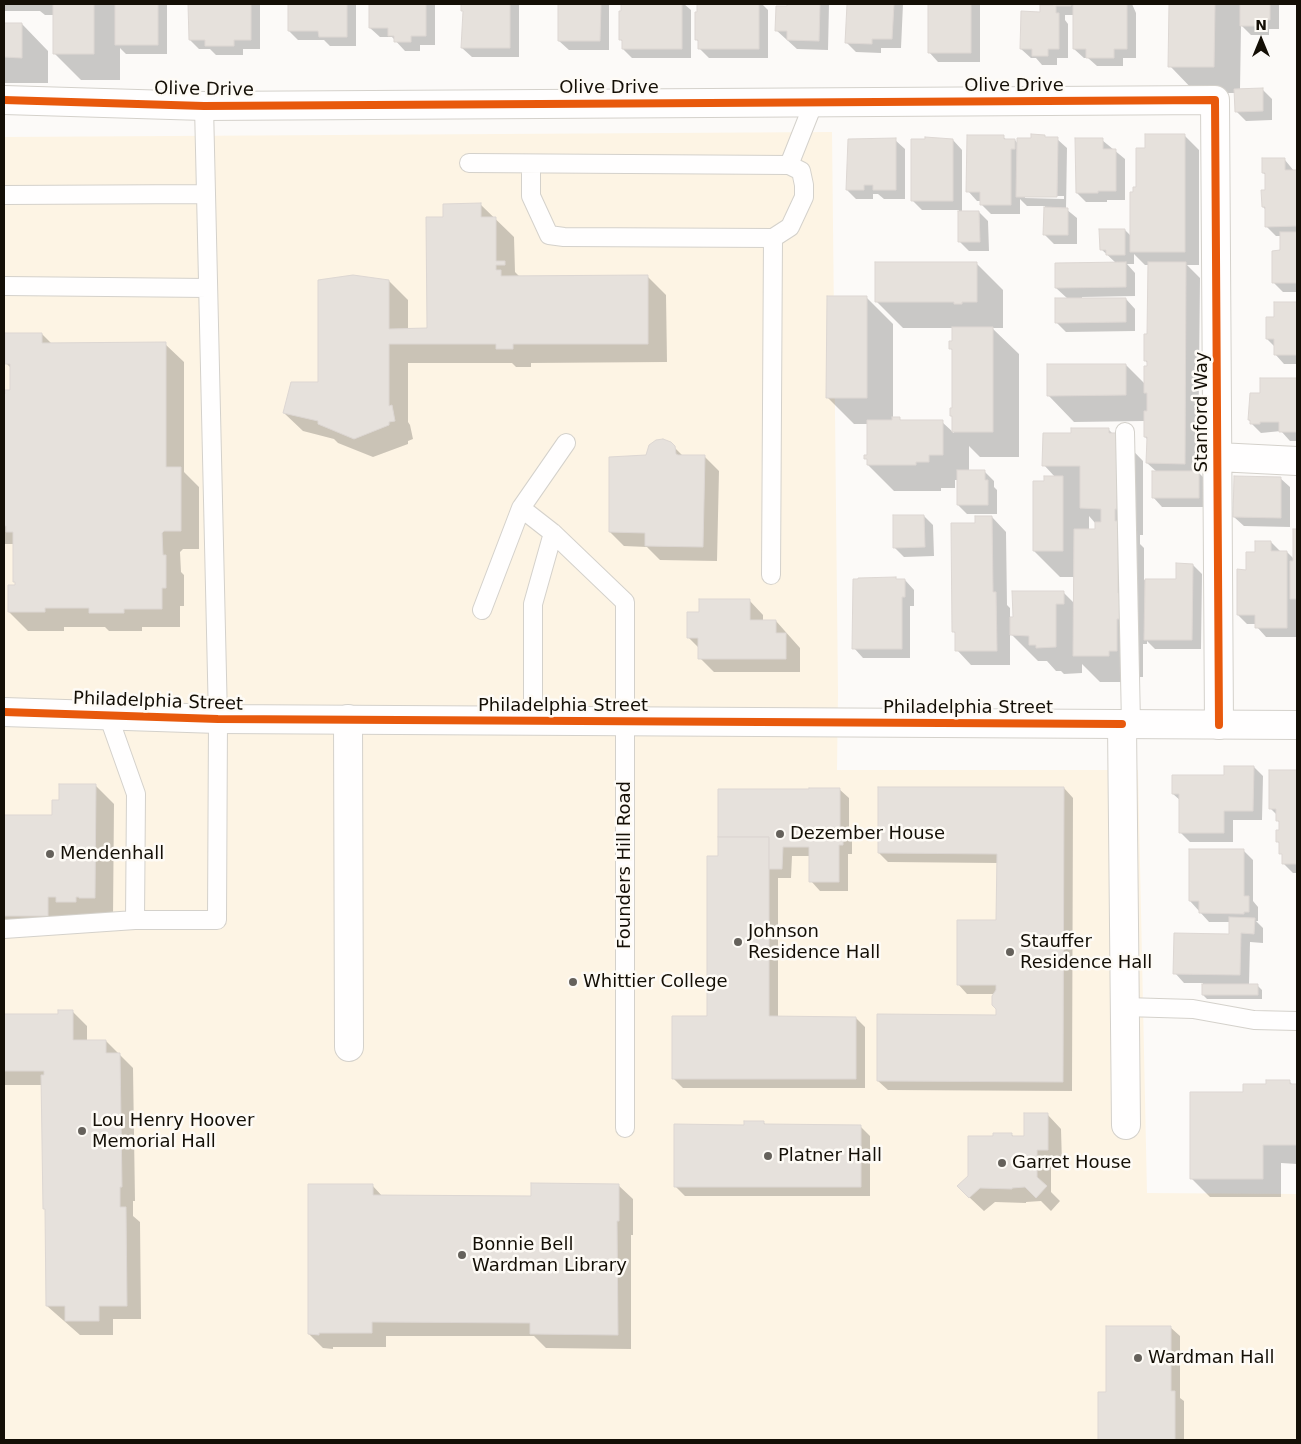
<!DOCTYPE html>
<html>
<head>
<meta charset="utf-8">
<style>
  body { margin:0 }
  #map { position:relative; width:1301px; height:1444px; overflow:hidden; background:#fcfaf8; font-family:"DejaVu Sans",sans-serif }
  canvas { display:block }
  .frame { position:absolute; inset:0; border:5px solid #140f06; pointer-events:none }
  .north { position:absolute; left:1236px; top:15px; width:50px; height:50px; -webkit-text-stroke:4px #fefbf6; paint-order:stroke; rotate:0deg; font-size:14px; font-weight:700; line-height:20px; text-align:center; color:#140f06 }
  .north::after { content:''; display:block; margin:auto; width:18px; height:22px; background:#140f06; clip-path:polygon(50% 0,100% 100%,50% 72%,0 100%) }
</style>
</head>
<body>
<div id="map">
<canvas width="1301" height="1444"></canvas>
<div class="frame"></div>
<div class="north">N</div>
</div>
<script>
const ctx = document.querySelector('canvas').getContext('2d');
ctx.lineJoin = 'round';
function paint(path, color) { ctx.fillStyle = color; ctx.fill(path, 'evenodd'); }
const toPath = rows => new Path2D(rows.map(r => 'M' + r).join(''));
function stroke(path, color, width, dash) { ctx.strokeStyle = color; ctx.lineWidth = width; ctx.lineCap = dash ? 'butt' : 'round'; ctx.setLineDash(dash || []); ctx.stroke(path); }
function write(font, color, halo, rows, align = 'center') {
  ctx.font = font + ' "DejaVu Sans",sans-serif'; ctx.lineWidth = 5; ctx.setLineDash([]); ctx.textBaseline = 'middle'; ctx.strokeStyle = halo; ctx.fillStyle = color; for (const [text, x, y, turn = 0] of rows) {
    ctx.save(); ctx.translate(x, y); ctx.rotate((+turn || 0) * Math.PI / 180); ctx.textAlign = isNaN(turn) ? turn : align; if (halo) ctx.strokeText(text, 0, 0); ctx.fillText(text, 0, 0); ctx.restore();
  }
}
const built = toPath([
  [832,132,838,693,837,770,1138,770,1147,1193,1297,1194,1297,1440,4,1440,4,137]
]);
const shadow = toPath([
  [4,4,167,4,167,54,126,54,120,48,120,80,81,80,54,53,54,15,45,15,40,11,4,11],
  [190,4,260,4,260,49,243,49,243,55,216,55,210,49,199,49,190,40],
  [289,4,356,4,356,46,330,46,324,40,298,40,289,31],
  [370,4,435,4,435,45,420,45,420,51,405,51,392,37,380,37,370,28],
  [462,4,519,4,519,57,472,57,462,48,464,12,462,10],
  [560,4,609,4,609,50,569,50,559,41],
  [622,4,684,4,691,10,691,58,632,58,623,49,623,42,620,39],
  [699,4,762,4,768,10,768,58,709,58,699,48,699,42,696,39],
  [788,4,829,4,828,50,797,49,776,30,788,8],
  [848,4,903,4,901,48,881,48,881,53,856,52,846,42],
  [929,4,980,4,980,62,938,62,929,52],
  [1055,4,1132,4,1136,13,1136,58,1123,58,1123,66,1097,66,1088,58,1084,58,1074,49,1074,15,1065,15,1065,20,1068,24,1068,58,1057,58,1057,65,1042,65,1036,58,1031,58,1021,49,1042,13,1055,7],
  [1170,4,1279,4,1279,29,1269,29,1269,35,1251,35,1241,25,1240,90,1263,90,1272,99,1272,120,1246,121,1236,111,1236,93,1196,93,1170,66],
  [4,24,22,24,48,51,48,83,4,83],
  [1185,136,1199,150,1199,265,1187,265,1200,278,1198,472,1208,482,1208,507,1162,507,1153,497,1157,472,1147,463,1148,440,1145,437,1145,421,1074,422,1048,395,1126,365,1145,384,1148,368,1148,364,1145,360,1149,335,1149,265,1145,265,1134,254,1134,264,1127,264,1135,273,1135,296,1082,297,1082,299,1126,299,1135,309,1135,331,1066,332,1056,322,1068,299,1056,288,1116,263,1101,249,1125,230,1131,236,1135,193,1138,188,1146,149],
  [1003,137,1007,140,1015,140,1018,144,1047,139,1057,139,1067,148,1066,209,1077,218,1077,244,1054,244,1044,234,1045,206,1027,206,1020,199,1020,214,991,214,982,205,982,201,977,201,968,191],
  [1025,196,1064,196,1064,199,1025,198],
  [895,140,905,149,905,199,884,199,878,194,873,194,873,199,856,199,847,190],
  [953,140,962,150,962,212,979,212,988,221,989,251,969,251,960,242,959,210,922,210,913,201],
  [1102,140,1125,159,1125,200,1107,200,1107,202,1086,202,1077,193],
  [1285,160,1294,171,1297,171,1297,292,1283,292,1274,283,1281,251,1281,236,1276,236,1266,226,1266,210,1263,207,1266,191,1266,175,1263,173],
  [480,204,514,237,515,272,520,277,647,276,666,295,667,362,531,363,531,367,516,367,512,363,408,363,408,422,410,425,413,439,408,441,408,444,373,457,338,443,334,439,303,431,284,413,320,384,389,281,408,300,408,330,428,329,444,219],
  [976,263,1003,290,1003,328,992,328,1019,354,1019,457,980,457,969,446,969,471,985,472,994,481,994,487,997,490,997,514,967,514,958,505,958,480,955,480,955,488,941,488,941,491,894,491,868,465,868,460,866,458,868,456,868,424,854,424,828,398,867,298,893,324,893,418,899,418,902,422,942,422,954,433,954,418,951,416,953,410,953,351,951,349,953,343,953,328,903,328,876,301],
  [1275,304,1297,304,1297,364,1284,364,1275,354,1275,347,1267,339,1275,319],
  [42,334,52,344,165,344,184,362,184,472,199,487,199,549,183,549,180,552,181,572,184,575,184,606,180,606,180,627,142,627,142,631,109,631,105,627,64,627,64,631,28,631,9,612,16,583,14,581,14,544,5,544,4,548,4,395,6,395,11,391,11,368,6,363],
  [1261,379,1297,379,1297,441,1290,441,1281,431,1261,433,1252,424,1249,420,1261,394],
  [1109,430,1113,434,1117,434,1143,461,1143,535,1140,535,1140,544,1144,548,1144,580,1177,580,1193,565,1202,574,1201,649,1155,649,1147,641,1147,644,1143,644,1143,677,1135,677,1135,682,1100,682,1082,664,1082,673,1064,674,1061,671,1056,671,1047,661,1038,661,1010,633,1010,665,971,665,957,650,957,635,953,631,976,524,992,517,1006,532,1007,605,1010,608,1010,618,1014,618,1063,592,1074,603,1075,577,1060,577,1034,551,1045,482,1055,477,1044,465,1073,434],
  [1089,516,1096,524,1096,531,1089,531],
  [670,443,683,456,704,456,719,471,717,561,660,560,647,547,624,546,610,532],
  [1280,478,1290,487,1290,527,1244,526,1234,517],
  [924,516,933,525,934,556,904,557,894,547],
  [1294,530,1297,530,1296,637,1266,637,1257,627,1257,624,1247,624,1238,615,1248,571,1257,554,1271,542,1281,552,1287,552,1295,560],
  [897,580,905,580,914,590,914,606,910,606,910,658,863,658,854,648],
  [749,600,763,615,763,621,776,621,800,648,800,672,714,672,700,658,700,649,688,637],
  [1254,767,1263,776,1262,820,1233,820,1233,842,1190,842,1180,832,1181,801,1173,794],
  [1270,771,1297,771,1297,873,1293,873,1284,864,1284,856,1281,853,1281,845,1277,841,1281,831,1281,824,1278,821,1278,816,1270,808],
  [95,785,114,804,113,917,76,920,71,915,67,915,67,934,4,934,4,816,53,816,60,801],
  [1064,788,1073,798,1072,1091,888,1090,878,1081,997,1016,994,994,967,994,958,984,998,921,998,863,888,862,879,853],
  [839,789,849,798,849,837,852,841,852,854,848,854,848,891,820,891,811,881,811,856,792,856,791,878,778,878,778,1017,856,1018,865,1027,865,1088,683,1088,673,1078,708,1017,719,858],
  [1243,850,1253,860,1253,901,1258,907,1258,921,1256,921,1263,928,1263,943,1250,942,1249,985,1257,985,1262,990,1262,999,1207,999,1203,995,1203,983,1184,983,1175,973,1230,935,1230,922,1209,922,1190,901],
  [73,1012,87,1026,87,1041,106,1041,133,1068,135,1201,133,1201,133,1216,140,1222,141,1319,113,1319,113,1335,80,1335,47,1306,47,1211,44,1208,43,1085,4,1085,4,1016,59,1015],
  [1289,1081,1294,1086,1297,1086,1297,1164,1281,1163,1281,1197,1210,1197,1191,1178,1245,1094,1267,1086],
  [1047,1114,1061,1129,1062,1164,1051,1164,1051,1192,1060,1201,1051,1211,1041,1201,1026,1202,1026,1203,995,1202,984,1211,969,1197,969,1137,1012,1135,1014,1137,1025,1137],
  [763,1122,767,1126,860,1126,870,1136,870,1196,685,1196,675,1186,746,1126],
  [372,1185,383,1197,532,1197,618,1185,633,1199,633,1235,631,1235,631,1349,546,1348,534,1336,386,1336,386,1347,333,1347,333,1349,323,1348,309,1334],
  [1170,1327,1180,1336,1180,1398,1184,1401,1184,1440,1099,1440,1099,1393,1107,1393]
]);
const building = toPath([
  [53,4,94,4,94,54,53,54,53,4],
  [115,4,158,4,158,45,115,45,115,4],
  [188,4,251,4,251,40,234,40,234,46,205,46,205,40,189,40,188,4],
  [288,4,347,4,347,37,319,37,318,31,288,31,288,4],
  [369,4,426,4,426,36,411,36,411,42,394,42,394,36,388,36,388,28,369,28,369,4],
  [461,4,510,4,510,48,461,48,463,11,461,11,461,4],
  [558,4,601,4,600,41,558,41,558,4],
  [621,4,682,4,682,49,622,49,622,40,619,40,619,11,621,11,621,4],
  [697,4,759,4,759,49,698,49,698,40,695,40,695,12,697,12,697,4],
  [787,4,820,4,819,41,787,40,787,31,775,31,776,6,787,6,787,4],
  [847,4,894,4,892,39,872,39,872,44,845,43,847,4],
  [928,4,971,4,971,53,928,53,928,4],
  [1054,4,1071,4,1071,6,1056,6,1056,13,1059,13,1059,49,1048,49,1048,56,1032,56,1032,49,1020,49,1021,11,1040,12,1040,5,1053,5,1054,4],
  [1073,4,1127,4,1127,49,1114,49,1114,58,1086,58,1086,49,1073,49,1073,4],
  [1169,4,1215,4,1214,67,1168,67,1169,4],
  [1226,4,1270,4,1270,20,1260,20,1260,26,1240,26,1240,4,1226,4],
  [4,23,22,23,22,58,4,57,4,23],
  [1263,88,1263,111,1235,112,1234,89,1263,88],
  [1031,134,1045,135,1045,137,1058,137,1057,197,1016,197,1017,138,1031,138,1031,134],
  [1145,134,1185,134,1185,252,1130,252,1130,192,1133,192,1133,187,1136,187,1136,148,1145,148,1145,134],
  [967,135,1004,135,1004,139,1015,139,1015,149,1011,149,1011,205,980,205,980,192,966,192,967,135],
  [925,137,953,139,953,201,911,201,911,139,925,139,925,137],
  [896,138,896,190,873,190,873,185,864,185,864,190,846,190,848,139,896,138],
  [1075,138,1103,138,1103,149,1116,149,1116,191,1098,191,1098,193,1076,193,1075,138],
  [1262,158,1285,158,1285,170,1297,170,1297,226,1265,227,1265,207,1262,207,1261,190,1265,190,1265,173,1262,173,1262,158],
  [481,203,481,217,496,217,496,261,505,261,505,265,496,265,496,270,501,270,501,276,648,275,648,344,513,344,513,349,496,349,496,344,389,344,389,406,392,405,395,421,389,422,389,425,354,439,318,424,318,421,283,413,291,382,318,382,318,280,353,275,389,280,389,329,427,328,426,217,443,217,443,204,481,203],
  [1044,207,1068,208,1068,235,1043,235,1044,207],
  [958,211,979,211,980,242,958,242,958,211],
  [1099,229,1125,229,1125,255,1106,255,1106,250,1100,250,1099,229],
  [1280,232,1297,232,1297,289,1297,283,1272,283,1272,251,1280,250,1280,232],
  [875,262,977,262,977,302,962,302,962,304,954,304,954,302,875,302,875,262],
  [1126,262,1126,287,1055,288,1055,263,1126,262],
  [1148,262,1186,262,1185,464,1146,463,1147,437,1144,437,1144,411,1147,411,1147,393,1144,393,1144,366,1147,366,1147,361,1144,361,1144,334,1147,334,1148,262],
  [827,296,867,296,867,398,826,398,827,296],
  [1055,298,1126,298,1126,322,1055,323,1055,298],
  [1274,302,1297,302,1297,355,1274,355,1274,339,1266,339,1266,317,1274,317,1274,302],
  [952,327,993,327,993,432,952,432,952,416,950,416,950,408,952,408,952,349,949,349,949,341,952,341,952,327],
  [5,333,42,333,42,343,166,342,166,467,181,467,181,531,164,531,162,533,163,555,166,555,166,588,162,588,162,609,124,609,124,613,89,613,89,608,45,608,45,612,8,612,8,585,15,585,15,582,13,582,13,532,6,532,6,526,4,526,4,394,5,394,5,390,10,390,10,364,5,364,5,333],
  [1047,364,1126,364,1126,395,1047,396,1047,364],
  [1260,378,1297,378,1297,432,1279,432,1279,422,1260,422,1260,424,1250,424,1250,420,1248,420,1250,393,1260,393,1260,378],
  [892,417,900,417,900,420,943,420,943,455,929,455,929,462,916,462,916,465,867,465,867,459,864,459,864,455,867,455,867,420,892,420,892,417],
  [1071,428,1109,428,1109,433,1118,433,1117,509,1115,509,1115,521,1118,521,1118,593,1121,593,1121,619,1117,619,1117,651,1109,651,1109,656,1073,656,1074,529,1095,529,1095,522,1101,522,1101,509,1080,508,1080,466,1042,466,1043,433,1071,433,1071,428],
  [663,439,671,442,675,446,676,454,678,455,705,455,703,547,645,546,645,533,609,532,609,457,646,455,649,445,656,440,663,439],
  [957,470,985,470,985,480,988,480,988,505,957,505,957,470],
  [1152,471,1199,471,1199,498,1152,498,1152,471],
  [1044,476,1063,476,1063,551,1033,551,1033,481,1044,481,1044,476],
  [1234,476,1281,477,1281,518,1233,517,1234,476],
  [893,515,924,515,925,547,893,548,893,515],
  [975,516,992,516,993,592,996,592,997,651,955,651,955,632,952,632,951,523,975,523,975,516],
  [1293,529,1297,529,1297,599,1290,599,1290,561,1293,561,1293,529],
  [1255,541,1271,541,1271,551,1287,551,1287,628,1255,628,1255,615,1237,615,1237,569,1246,570,1246,552,1255,552,1255,541],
  [1176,563,1193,564,1192,640,1144,640,1145,579,1176,579,1176,563],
  [896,577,896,579,905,579,905,597,902,597,902,649,852,649,853,579,858,579,858,578,896,577],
  [1012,591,1064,591,1064,604,1056,604,1056,647,1036,648,1036,645,1029,645,1029,636,1010,635,1010,617,1013,617,1012,591],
  [699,599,750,599,750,620,776,620,776,633,786,633,786,659,698,659,698,638,687,638,687,612,699,612,699,599],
  [1224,766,1254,766,1253,811,1224,811,1224,833,1179,833,1179,794,1172,794,1172,775,1224,775,1224,766],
  [1269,770,1297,770,1297,864,1282,864,1282,854,1279,854,1279,842,1276,842,1276,830,1279,830,1279,821,1276,821,1276,809,1269,809,1269,770],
  [59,784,96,784,95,898,79,898,79,897,76,897,76,902,56,902,56,897,48,897,48,916,4,916,4,815,52,815,52,800,59,800,59,784],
  [878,787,1064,787,1063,1082,877,1081,877,1014,996,1015,996,1009,992,1005,992,996,996,990,996,985,957,985,957,920,996,920,997,854,878,853,878,787],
  [809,788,840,788,840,830,843,830,843,845,839,845,839,882,809,882,809,847,783,847,782,869,769,869,769,837,718,837,718,789,809,789,809,788],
  [718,837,769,837,769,1016,856,1017,856,1079,672,1079,672,1016,707,1016,707,856,718,856,718,837],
  [1189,849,1244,849,1244,896,1249,896,1249,912,1244,912,1244,914,1199,913,1199,901,1189,901,1189,849],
  [1229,917,1255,918,1254,934,1241,933,1240,975,1173,974,1174,933,1229,934,1229,917],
  [1202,984,1258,984,1258,995,1202,995,1202,984],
  [58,1010,73,1010,73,1040,106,1040,106,1053,120,1053,122,1187,120,1187,120,1207,126,1207,127,1306,99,1306,99,1321,65,1321,65,1306,46,1306,45,1209,43,1209,41,1075,44,1075,44,1071,4,1071,4,1014,58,1014,58,1010],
  [1266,1080,1290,1080,1290,1084,1297,1084,1297,1145,1263,1145,1263,1179,1190,1179,1190,1092,1243,1092,1243,1084,1266,1084,1266,1080],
  [1024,1113,1048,1113,1048,1150,1037,1150,1037,1177,1047,1186,1036,1198,1025,1187,1012,1188,1012,1189,980,1188,969,1198,957,1186,968,1176,968,1136,993,1136,993,1133,1012,1133,1012,1136,1024,1136,1024,1113],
  [744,1121,764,1121,764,1124,861,1125,861,1187,674,1187,674,1124,744,1125,744,1121],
  [531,1183,619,1184,619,1221,617,1221,618,1335,530,1334,530,1323,372,1322,372,1333,319,1333,319,1335,308,1334,308,1184,373,1184,373,1195,531,1196,531,1183],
  [1106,1326,1171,1326,1171,1391,1175,1391,1175,1440,1098,1440,1098,1392,1106,1392,1106,1326]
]);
const lane = toPath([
  [469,163,789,165,801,171,804,185,804,197,790,227,773,238,564,237,549,235,531,196,531,164],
  [789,165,814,102],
  [4,195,206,194],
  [4,286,208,288],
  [1125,432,1131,724],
  [566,443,521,508,553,533,625,602,625,1128],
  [771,575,773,238],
  [482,610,521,508],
  [533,721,533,604,553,533],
  [135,920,217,920,218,719,204,106],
  [4,929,135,920,136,794,108,715],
  [1125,1007,1193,1009,1254,1020,1297,1021]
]);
const street = toPath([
  [4,100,204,106,1215,100,1219,725],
  [1218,457,1297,461],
  [348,719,349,1047],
  [1122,724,1126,1125]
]);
const secondary = toPath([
  [4,712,218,719,1297,725]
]);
const cycleway = toPath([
  [4,100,204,106,1215,100,1219,725],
  [4,712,218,719,1122,724]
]);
const markers = [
  [780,834,5,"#65615b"],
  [50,854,5,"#65615b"],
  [738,942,5,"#65615b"],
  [1010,952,5,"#65615b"],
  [573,982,5,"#65615b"],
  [82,1131,5,"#65615b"],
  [768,1156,5,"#65615b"],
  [1002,1163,5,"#65615b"],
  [462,1255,5,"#65615b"],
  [1138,1358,5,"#65615b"]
];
const streetNames = [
  ["Olive Drive",1014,86],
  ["Olive Drive",609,88],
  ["Olive Drive",204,90,1],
  ["Stanford Way",1202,412,-90],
  ["Philadelphia Street",158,702,2],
  ["Philadelphia Street",563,706],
  ["Philadelphia Street",968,708],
  ["Founders Hill Road",625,865,-90]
];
const poiNames = [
  ["Dezember House",790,834],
  ["Mendenhall",60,854],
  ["Johnson",748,932],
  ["Residence Hall",748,953],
  ["Stauffer",1020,942],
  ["Residence Hall",1020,963],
  ["Whittier College",583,982],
  ["Lou Henry Hoover",92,1121],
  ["Memorial Hall",92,1142],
  ["Platner Hall",778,1156],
  ["Garret House",1012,1163],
  ["Bonnie Bell",472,1245],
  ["Wardman Library",472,1266],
  ["Wardman Hall",1148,1358]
];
paint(built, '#fdf4e4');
paint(shadow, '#0003');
paint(building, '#e6e1dc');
stroke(building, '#ddd7d3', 1);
stroke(lane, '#d4d1cb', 20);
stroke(street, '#d4d1cb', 30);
stroke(secondary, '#d4d1cb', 30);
stroke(lane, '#fffefe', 18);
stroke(street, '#fffefe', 28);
stroke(secondary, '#fffefe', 28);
stroke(cycleway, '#e8590c', 8);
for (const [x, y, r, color] of markers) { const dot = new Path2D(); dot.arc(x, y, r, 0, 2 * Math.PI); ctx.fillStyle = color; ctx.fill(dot); stroke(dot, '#fefbf6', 2); }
write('18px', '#140f06', '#fefbf6', streetNames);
write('18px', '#140f06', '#fefbf6', poiNames, 'left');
</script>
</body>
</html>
